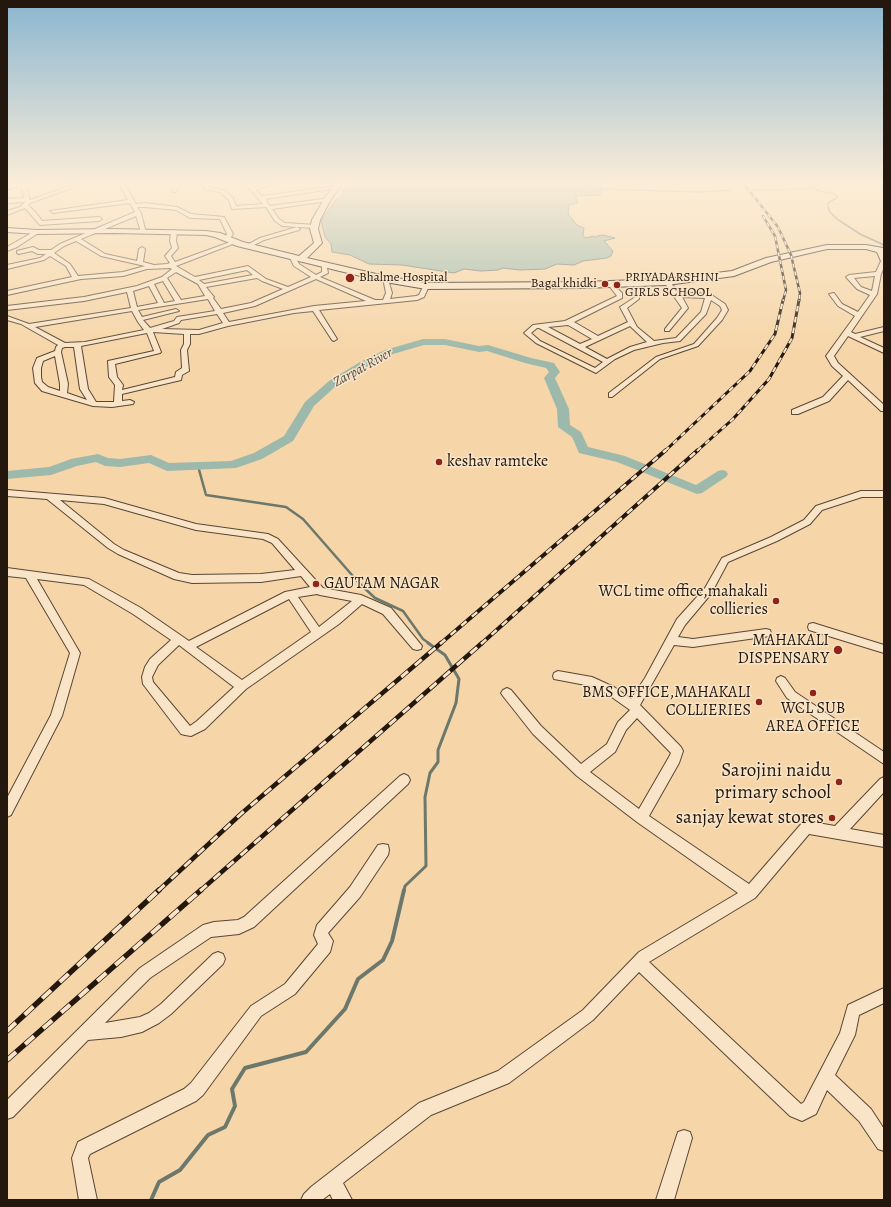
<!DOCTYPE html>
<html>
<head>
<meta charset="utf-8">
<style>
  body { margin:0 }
  #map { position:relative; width:891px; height:1207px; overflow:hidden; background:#f6d6a9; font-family:Alegreya,serif }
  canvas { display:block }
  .frame { position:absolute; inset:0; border:8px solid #23170e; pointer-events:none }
</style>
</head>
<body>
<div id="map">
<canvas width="891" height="1207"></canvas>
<div class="frame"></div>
</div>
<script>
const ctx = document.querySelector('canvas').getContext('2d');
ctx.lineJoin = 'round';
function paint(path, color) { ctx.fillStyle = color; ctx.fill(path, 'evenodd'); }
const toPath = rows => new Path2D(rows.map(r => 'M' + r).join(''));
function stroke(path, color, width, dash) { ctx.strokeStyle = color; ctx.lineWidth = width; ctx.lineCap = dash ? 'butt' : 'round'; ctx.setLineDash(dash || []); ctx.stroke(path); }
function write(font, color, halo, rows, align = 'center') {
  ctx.font = font + ' Alegreya,serif'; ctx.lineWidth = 3; ctx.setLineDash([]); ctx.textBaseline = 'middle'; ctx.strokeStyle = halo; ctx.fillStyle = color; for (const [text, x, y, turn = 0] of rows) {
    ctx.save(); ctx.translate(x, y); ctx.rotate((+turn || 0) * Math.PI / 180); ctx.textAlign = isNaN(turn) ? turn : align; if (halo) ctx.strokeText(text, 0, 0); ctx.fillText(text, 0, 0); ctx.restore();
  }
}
const water = toPath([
  [347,183,584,183,601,189,600,195,575,196,578,203,569,205,568,214,577,225,584,228,583,235,585,238,594,236,596,238,597,236,603,235,615,238,604,241,613,251,611,256,607,258,583,261,574,265,557,264,545,269,520,270,503,268,498,270,481,271,464,269,454,273,402,265,369,264,350,255,332,252,331,244,325,237,321,221,335,201,344,194,342,191,347,183]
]);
const streamFar3 = toPath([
  [812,187,819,191,835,194,838,197,828,203,829,211,837,219,860,234,884,245],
  [601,189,698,192,731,190],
  [754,190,810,189,818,183]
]);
const streamFar2 = toPath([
  [198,466,206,495,286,507,303,519,359,583,375,598,403,611,423,639,430,644]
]);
const streamFar1 = toPath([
  [404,891,405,886,426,866,425,797,430,773,438,762,438,750,456,703,459,679,445,655,428,643]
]);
const stream = toPath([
  [151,1200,159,1182,180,1170,208,1135,225,1127,235,1106,232,1089,245,1068,306,1052,345,1009,358,979,383,960,392,941,404,890]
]);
const river = toPath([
  [423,339,445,339,479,346,488,345,531,358,554,363,560,372,555,378,569,409,570,425,581,432,588,447,625,456,696,485,718,471,722,470,726,471,728,474,726,477,702,493,697,494,617,462,579,453,572,437,558,427,557,409,544,378,549,372,546,368,525,363,487,351,479,352,445,345,424,345,393,354,368,366,337,385,314,406,293,441,262,459,236,468,167,471,149,463,120,467,105,466,96,462,77,466,51,475,7,479,7,471,49,467,71,459,98,454,108,458,120,459,151,455,169,463,231,461,254,453,284,436,305,402,329,381,360,362,385,350,423,339]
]);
const street = toPath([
  [15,183,23,183,22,184,27,188,30,200,78,183,86,183,30,203,28,205,36,213,42,221,99,217,102,219,99,221,40,225,25,208,7,215,7,211,20,207,25,202,7,203,7,199,24,198,22,189,18,186,7,190,7,186,15,183],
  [119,183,124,183,136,204,145,203,177,207,191,214,224,217,233,234,229,240,225,240,227,234,220,219,190,218,176,210,145,207,137,207,141,213,146,233,141,232,136,216,81,239,105,254,137,261,139,249,142,247,145,249,143,262,154,265,167,264,170,263,165,256,172,248,170,241,171,232,174,230,177,232,176,241,178,248,171,256,175,262,233,241,238,242,176,266,195,277,248,266,266,279,288,287,311,277,294,266,289,256,292,254,295,256,299,264,316,275,322,272,322,263,326,263,328,273,320,277,375,300,383,300,386,293,383,278,388,279,392,293,390,299,416,296,419,295,424,285,429,286,424,297,417,300,319,310,337,339,334,341,332,340,313,311,294,313,228,326,199,334,190,334,190,344,187,350,189,371,182,375,181,380,122,394,122,401,130,400,134,402,133,404,112,407,93,406,42,391,35,383,33,368,37,358,55,351,56,347,58,345,21,324,7,320,7,316,29,324,131,308,127,292,84,301,7,310,7,306,84,297,137,286,162,277,172,269,170,268,147,269,123,276,81,279,7,295,7,291,72,277,66,266,50,256,44,260,7,269,7,265,40,258,46,254,38,254,32,251,19,254,17,253,17,251,33,247,39,250,51,250,60,244,135,212,130,203,53,213,50,211,128,200,119,183],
  [76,241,101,256,145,266,123,272,78,276,70,264,54,253,64,246,76,241],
  [247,270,253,275,204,284,199,280,247,270],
  [176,272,198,284,205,296,181,300,167,278,176,272],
  [257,278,262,281,283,289,251,303,221,309,213,298,214,297,206,287,257,278],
  [316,279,366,301,314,306,229,322,223,313,255,306,316,279],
  [163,281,175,301,164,303,154,284,163,281],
  [149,286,158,303,137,307,133,291,149,286],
  [208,299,215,311,177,317,174,321,150,328,143,320,179,311,176,309,142,317,138,310,208,299],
  [132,311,138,322,144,330,85,342,65,343,35,327,132,311],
  [217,314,223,323,199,330,162,329,179,323,181,320,217,314],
  [153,332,184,334,184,344,181,350,182,368,176,372,175,377,122,390,123,385,117,377,115,364,160,353,161,352,153,332],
  [147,333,154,351,108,361,109,377,115,385,114,402,96,402,88,389,81,346,147,333],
  [65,347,74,347,80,389,87,400,67,393,68,384,61,352,62,348,65,347],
  [55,356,60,384,60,391,48,387,42,382,41,377,41,368,43,361,55,356],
  [176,183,181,183,176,192,172,192,176,183],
  [202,183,207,183,208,187,224,190,233,198,236,206,263,204,251,190,242,183,248,183,254,187,265,183,274,183,256,190,262,196,336,186,339,188,265,199,270,206,330,198,330,200,328,201,272,209,279,219,285,223,316,225,317,226,314,228,282,226,275,221,266,207,232,209,229,200,220,192,204,189,202,183],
  [297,227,300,229,299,230,264,240,250,247,245,246,260,238,297,227],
  [35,231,40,232,17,247,7,251,7,247,35,231],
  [884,259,884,267,881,274,877,294,851,332,855,334,884,327,884,331,860,337,884,348,884,353,848,336,834,356,838,363,884,405,884,411,881,411,848,380,829,401,798,414,792,414,792,410,823,397,843,376,832,366,826,356,855,316,838,306,829,294,834,293,842,304,858,312,870,295,857,289,846,277,849,275,876,272,881,261,884,259],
  [875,276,872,291,861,287,854,278,875,276],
  [610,281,622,293,622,298,574,322,598,336,628,322,620,307,637,296,639,297,639,299,627,308,637,327,654,341,676,338,701,312,705,298,682,297,688,308,669,331,665,331,665,329,682,308,664,282,667,280,669,281,679,293,698,293,713,296,725,304,728,310,722,320,698,346,660,359,612,397,609,397,609,393,656,357,694,344,717,318,722,310,720,306,711,300,706,314,680,341,663,343,634,350,615,359,596,373,536,343,524,333,533,325,565,321,617,296,607,283,610,281],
  [568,325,592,339,580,344,548,327,568,325],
  [630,326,647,342,630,347,607,359,585,347,630,326],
  [537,328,539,328,603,362,595,368,540,341,531,333,537,328],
  [7,490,104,498,196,524,268,534,278,539,323,588,361,595,391,608,422,646,421,649,417,650,413,649,383,614,362,604,339,624,246,689,205,729,191,736,185,735,181,734,143,684,142,677,145,667,150,659,171,640,133,614,84,585,37,579,80,653,62,716,11,815,7,817,7,798,51,715,70,653,26,578,7,576,7,568,89,579,141,608,189,641,285,592,310,587,301,576,261,582,192,583,174,579,118,554,108,548,47,499,7,496,7,490],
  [60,500,104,504,196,530,263,539,272,543,295,570,261,574,192,575,179,573,124,550,114,544,60,500],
  [317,594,320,595,352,601,319,627,298,597,317,594],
  [289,599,311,632,242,680,196,647,289,599],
  [179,645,234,687,197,721,190,726,153,682,152,677,158,665,179,645],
  [861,491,884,491,884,497,862,497,822,510,810,524,777,541,728,562,711,594,685,625,678,637,693,639,766,629,770,630,771,633,770,636,693,647,674,645,640,705,681,747,683,751,679,763,649,816,749,884,802,823,806,821,835,826,880,779,884,777,884,792,850,829,884,835,884,847,809,834,755,898,649,962,801,1104,804,1102,840,1033,848,1005,884,988,884,1003,859,1015,855,1035,835,1075,871,1109,884,1129,884,1151,878,1149,859,1121,827,1090,816,1114,802,1121,790,1116,639,972,593,1020,509,1083,431,1115,343,1183,352,1200,333,1200,330,1194,322,1200,301,1200,304,1194,311,1187,419,1103,498,1071,583,1010,639,952,738,893,637,822,577,776,533,734,503,696,501,693,503,690,507,688,511,690,541,726,581,764,607,744,618,722,630,710,606,693,591,686,554,679,553,676,554,673,558,671,592,677,614,687,631,699,645,678,677,619,705,588,722,558,771,537,804,520,816,506,861,491],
  [637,718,671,753,669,757,639,809,590,772,615,752,626,730,637,718],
  [813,623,884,645,884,653,809,630,808,627,809,624,813,623],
  [781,676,785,678,795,692,884,752,884,764,787,698,776,681,777,678,781,676],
  [404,774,408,776,410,780,408,784,254,927,239,934,211,937,150,978,105,1023,140,1017,149,1013,161,1004,213,954,218,952,223,954,225,959,223,964,171,1014,159,1023,142,1032,121,1037,88,1040,13,1117,7,1119,7,1100,140,968,203,925,214,922,238,920,244,917,400,776,404,774],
  [383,844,388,845,389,850,388,855,360,897,328,933,333,941,330,952,295,994,261,1016,203,1095,196,1101,90,1154,88,1158,97,1200,79,1200,72,1158,78,1142,184,1089,191,1083,251,1006,285,984,318,944,314,935,317,925,350,887,378,845,383,844],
  [684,1130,690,1132,692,1138,674,1200,656,1200,676,1138,678,1132,684,1130]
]);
const secondary = toPath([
  [336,183,343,183,331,199,320,220,318,229,322,243,307,258,385,276,426,283,582,282,667,279,732,271,766,258,827,245,866,245,883,248,884,261,881,261,877,252,866,249,827,249,771,262,734,276,667,285,582,288,426,289,385,282,237,246,215,237,206,235,114,233,37,234,7,232,7,228,37,230,114,229,206,231,220,233,243,242,299,256,314,243,310,229,312,220,324,199,336,183]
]);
const railFar4 = toPath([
  [743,183,778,227,791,255,800,293,799,301],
  [763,216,775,236,786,290,783,301]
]);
const railFar3 = toPath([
  [665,451,750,371,775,334,783,300],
  [697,451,733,419,769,379,792,338,799,300]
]);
const railFar2 = toPath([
  [440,644,666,450],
  [481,644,698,450]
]);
const railFar1 = toPath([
  [158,891,242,813,441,643],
  [200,891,482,643]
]);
const rail = toPath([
  [7,1031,159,890],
  [7,1060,201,890]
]);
const markers = [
  [350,278,5,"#8f2418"],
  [605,284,4,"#8f2418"],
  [617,285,4,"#8f2418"],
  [439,462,4,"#8f2418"],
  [316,584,4,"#8f2418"],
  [776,601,4,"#8f2418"],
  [838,650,5,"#8f2418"],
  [813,693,4,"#8f2418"],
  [759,702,4,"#8f2418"],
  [839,782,4,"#8f2418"],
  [832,818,4,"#8f2418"]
];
const farPoinames = [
  ["Bhalme Hospital",359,278],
  ["PRIYADARSHINI",625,278],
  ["GIRLS SCHOOL",625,293],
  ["Bagal khidki",597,284,"right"]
];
const farWaternames = [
  ["Zarpat River",363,368,-29]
];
const poiNames = [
  ["keshav ramteke",447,462,"left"],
  ["GAUTAM NAGAR",324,584,"left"],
  ["WCL time office,mahakali",768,592],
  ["collieries",768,610],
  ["MAHAKALI",829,641],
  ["DISPENSARY",829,659],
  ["BMS OFFICE,MAHAKALI",751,693],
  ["COLLIERIES",751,711],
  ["WCL SUB",813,709,"center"],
  ["AREA OFFICE",813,727,"center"]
];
const nearPoinames = [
  ["Sarojini naidu",831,771],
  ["primary school",831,793],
  ["sanjay kewat stores",824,818]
];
paint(water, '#9db9ab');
stroke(water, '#6c786c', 1);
stroke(streamFar3, '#6c786c', 1.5);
stroke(streamFar2, '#6c786c', 2.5);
stroke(streamFar1, '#6c786c', 3);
stroke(stream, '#6c786c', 4);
paint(river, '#9db9ab');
stroke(street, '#584735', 2);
stroke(secondary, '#23170e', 2);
paint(street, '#f9e4c7');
paint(secondary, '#f9e4c7');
stroke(railFar4, '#23170e', 2.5);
stroke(railFar3, '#23170e', 3);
stroke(railFar2, '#23170e', 4);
stroke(railFar1, '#23170e', 4.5);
stroke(rail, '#23170e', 5.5);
stroke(railFar4, '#f9e4c7', 1.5, [4]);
stroke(railFar3, '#f9e4c7', 2, [5.5]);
stroke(railFar2, '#f9e4c7', 2.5, [7]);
stroke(railFar1, '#f9e4c7', 3, [9]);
stroke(rail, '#f9e4c7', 4, [12]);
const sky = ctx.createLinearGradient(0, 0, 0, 352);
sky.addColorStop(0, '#8ab6d0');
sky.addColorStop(0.52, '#fbedd8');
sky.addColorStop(1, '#fbedd800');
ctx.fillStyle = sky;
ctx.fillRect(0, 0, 891, 352);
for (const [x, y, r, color] of markers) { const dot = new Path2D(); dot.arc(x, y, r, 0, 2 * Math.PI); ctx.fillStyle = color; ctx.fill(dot); stroke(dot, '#f9e4c7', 1.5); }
write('13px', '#23170e', '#f9e4c7', farPoinames, 'left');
write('italic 14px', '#4e5045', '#f9e4c7', farWaternames);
write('16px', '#23170e', '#f9e4c7', poiNames, 'right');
write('19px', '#23170e', '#f9e4c7', nearPoinames, 'right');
</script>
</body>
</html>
